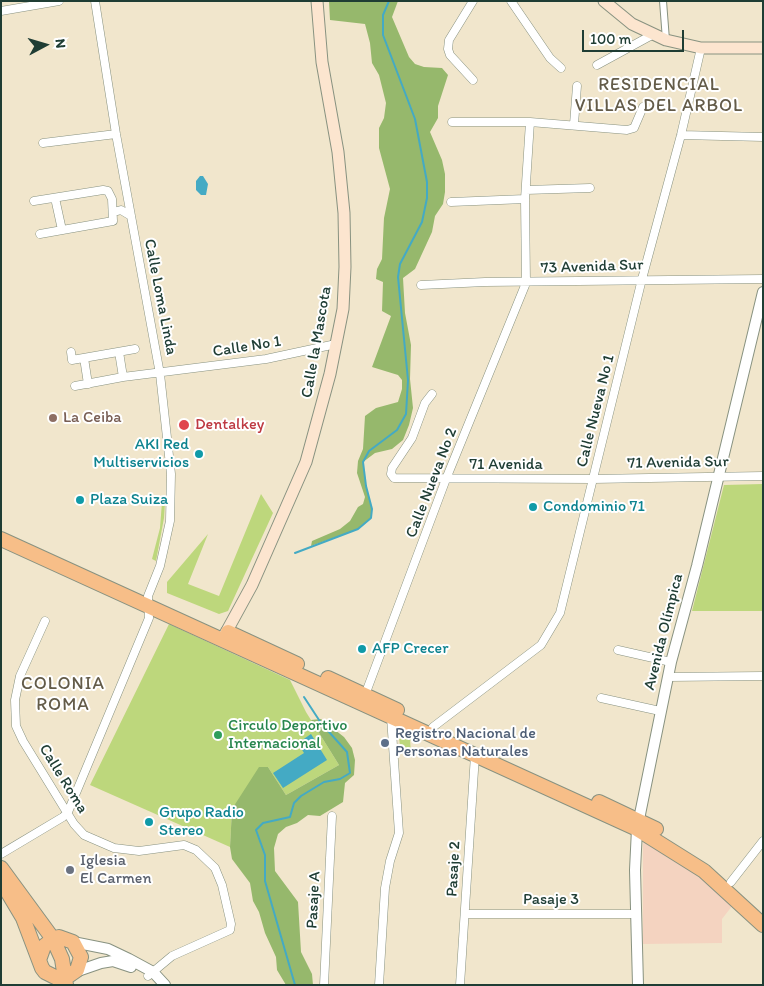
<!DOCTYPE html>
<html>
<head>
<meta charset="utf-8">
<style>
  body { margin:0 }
  #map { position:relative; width:764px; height:986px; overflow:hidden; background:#f1e6cc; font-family:Itim,sans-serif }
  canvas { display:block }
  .frame { position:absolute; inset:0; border:2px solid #1f3d34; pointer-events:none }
  .north { position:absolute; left:20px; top:20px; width:50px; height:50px; -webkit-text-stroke:4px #fff; paint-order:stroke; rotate:84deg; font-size:14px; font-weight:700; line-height:20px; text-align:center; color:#1f3d34 }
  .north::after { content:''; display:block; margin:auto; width:18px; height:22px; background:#1f3d34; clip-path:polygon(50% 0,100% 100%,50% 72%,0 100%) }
  .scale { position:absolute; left:582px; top:30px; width:102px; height:22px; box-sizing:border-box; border:2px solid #1f3d34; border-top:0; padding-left:6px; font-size:15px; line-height:18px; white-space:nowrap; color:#1f3d34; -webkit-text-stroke:4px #fff; paint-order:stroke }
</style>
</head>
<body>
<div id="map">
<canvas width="764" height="986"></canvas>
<div class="frame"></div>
<div class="north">N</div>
<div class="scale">100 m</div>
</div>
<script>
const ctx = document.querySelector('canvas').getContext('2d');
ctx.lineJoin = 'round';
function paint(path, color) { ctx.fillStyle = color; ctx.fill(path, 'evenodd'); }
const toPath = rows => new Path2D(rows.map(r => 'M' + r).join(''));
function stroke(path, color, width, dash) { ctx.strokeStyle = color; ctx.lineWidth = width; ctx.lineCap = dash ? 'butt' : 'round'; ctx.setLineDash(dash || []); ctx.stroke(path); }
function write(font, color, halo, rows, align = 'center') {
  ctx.font = font + ' Itim,sans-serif'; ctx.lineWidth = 4; ctx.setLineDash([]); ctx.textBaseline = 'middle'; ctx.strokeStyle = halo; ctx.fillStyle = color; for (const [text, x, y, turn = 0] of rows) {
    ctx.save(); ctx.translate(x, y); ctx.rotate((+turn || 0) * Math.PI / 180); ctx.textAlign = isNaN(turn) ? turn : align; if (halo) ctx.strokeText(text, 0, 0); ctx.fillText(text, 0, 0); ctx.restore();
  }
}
const built = toPath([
  [647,839,736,901,722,919,722,943,643,944,643,844]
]);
const green = toPath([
  [763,484,763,663,762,663,762,611,692,611,724,485],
  [261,494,273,513,228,611,219,614,167,593,167,582,208,534,188,584,219,596],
  [162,502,165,503,164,518,156,561,152,559,160,528],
  [169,624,290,680,306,712,339,765,286,795,268,767,232,809,230,847,90,785],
  [401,726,416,731,412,741,410,740,411,753,401,754,398,729]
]);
const forest = toPath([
  [329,1,398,1,392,17,409,57,415,64,424,67,442,68,448,75,438,106,438,118,430,132,442,160,445,174,445,192,443,204,435,216,432,232,415,269,403,278,405,313,411,345,410,379,413,408,409,425,403,440,392,449,375,453,363,462,366,486,372,509,371,518,358,529,311,546,312,541,340,529,350,521,358,507,363,504,365,497,357,473,358,461,363,449,365,416,376,408,398,402,402,389,402,380,398,375,372,367,391,316,382,311,383,282,376,279,377,269,382,259,384,218,390,189,379,148,379,128,384,118,386,103,379,75,372,63,370,43,365,24,330,20],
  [321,719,344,737,352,748,355,760,354,775,345,783,343,802,320,816,308,815,297,823,286,827,278,834,274,848,275,871,298,902,301,952,312,974,313,985,286,985,277,970,276,957,265,933,259,912,253,901,250,883,232,859,230,847,232,809,259,767,268,767,286,795,339,765,311,720]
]);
const water = toPath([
  [200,176,203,176,208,184,206,195,201,195,196,190,196,181],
  [311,734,327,760,283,788,273,773,304,753,298,743]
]);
const stream = toPath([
  [295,553,358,529,371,518,372,509,366,486,363,462,369,451,397,430,406,414,408,380,398,277,400,264,422,222,427,198,427,182,415,119,383,35,383,15,389,1],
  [295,985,265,881,265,855,256,830,263,823,290,817,294,803,301,796,324,782,340,779,350,773,347,752,321,723,304,697]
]);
const pedestrian = toPath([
  [663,1,666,40]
]);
const minor = toPath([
  [473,1,449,40,448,49,450,55,473,80],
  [511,1,550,58,561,68],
  [1,11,59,1],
  [597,65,652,35],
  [452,122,530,122,627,130,634,128,643,107],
  [574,124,577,86],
  [681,135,763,137],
  [43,143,116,134],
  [526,190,590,188],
  [55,198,62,230],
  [34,201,103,190,108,191,112,199,113,221,40,234],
  [451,202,525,199],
  [114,212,121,210,131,216],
  [421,285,485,282,763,279],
  [71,352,72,360,135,349],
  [119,352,123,377],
  [84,358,88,384],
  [75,386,123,377,266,359,336,344],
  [432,394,425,403,412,438,392,468,391,474,394,478,593,479,763,476],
  [45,621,20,676,15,700,16,726,23,741,74,824,84,835,114,848,139,851,184,845,196,850,215,868,222,885,231,924,230,930,172,956,148,976],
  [618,650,671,662],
  [668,677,763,676],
  [365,695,446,479,526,283,525,199,530,122],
  [601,698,660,711],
  [433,727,541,645,560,613,642,279,681,135,701,48],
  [1,854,63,817,68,812,149,618,148,596,160,566,170,521,171,474,160,374,116,134,95,1],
  [731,882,763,841],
  [466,914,636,914],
  [324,985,332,816],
  [379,985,385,888,390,861,399,833,391,717],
  [460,985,475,755]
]);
const tertiary = toPath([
  [73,942,108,949,129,959,153,972,165,985],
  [75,972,101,963,113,961,131,967],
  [638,985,635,870,637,829,671,662,697,566,763,292]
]);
const secondary = toPath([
  [604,1,632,24,666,40,701,48,763,48],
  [223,638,252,585,306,462,330,374,343,309,345,267,344,213,338,152,322,62,317,1]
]);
const trunk = toPath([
  [1,539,637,829,704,871,763,925],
  [228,632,297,664],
  [328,678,397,710],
  [599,802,656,829],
  [1,868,53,939,62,959,66,985],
  [1,881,23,918,42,968,45,972,57,978,67,977,77,970,81,957,73,942,59,937,53,939,44,946,39,960]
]);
const markers = [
  [53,418,5,"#8d6e63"],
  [184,425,6,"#e0444e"],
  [199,454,5,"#0f9aa8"],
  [80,500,5,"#0f9aa8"],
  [533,507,5,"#0f9aa8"],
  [362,649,5,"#0f9aa8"],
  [218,735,5,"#2e9e5b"],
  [385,743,5,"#5c6f8a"],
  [149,822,5,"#0f9aa8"],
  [70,870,5,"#6b7280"]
];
const streetNames = [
  ["73 Avenida Sur",592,267,-2],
  ["Calle Loma Linda",160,297,79],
  ["Calle la Mascota",317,342,-80],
  ["Calle No 1",247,347,-9],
  ["Calle Nueva No 1",596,411,-76],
  ["71 Avenida Sur",678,463,-1],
  ["71 Avenida",506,465],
  ["Calle Nueva No 2",432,483,-69],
  ["Avenida Olímpica",664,632,-76],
  ["Calle Roma",63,779,58],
  ["Pasaje 2",454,869,-87],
  ["Pasaje A",314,900,-87],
  ["Pasaje 3",551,900]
];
const educationNames = [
  ["La Ceiba",63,418]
];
const healthNames = [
  ["Dentalkey",195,425]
];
const cultureNames = [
  ["AKI Red",189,445,"right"],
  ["Multiservicios",189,463,"right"],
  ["Plaza Suiza",90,500],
  ["Condominio 71",543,507],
  ["AFP Crecer",372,649],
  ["Grupo Radio",159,813],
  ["Stereo",159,831]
];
const leisureNames = [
  ["Circulo Deportivo",228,726],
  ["Internacional",228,744]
];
const serviceNames = [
  ["Registro Nacional de",395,734],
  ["Personas Naturales",395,752]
];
const worshipNames = [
  ["Iglesia",80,861],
  ["El Carmen",80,879]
];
const neighbourhoodNames = [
  ["RESIDENCIAL",659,85],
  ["VILLAS DEL ARBOL",659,106],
  ["COLONIA",63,684],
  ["ROMA",63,705]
];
paint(built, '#f4d3c0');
paint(green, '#bdd77c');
paint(forest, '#96b86c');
paint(water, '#44aac4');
stroke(stream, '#44aac4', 2);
stroke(pedestrian, '#889280', 8);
stroke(minor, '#889280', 9);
stroke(tertiary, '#889280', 12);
stroke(secondary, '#889280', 13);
stroke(trunk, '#889280', 16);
stroke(pedestrian, '#fff', 6);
stroke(minor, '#fff', 8);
stroke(tertiary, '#fff', 10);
stroke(secondary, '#fce5cf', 11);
stroke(trunk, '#f7be88', 14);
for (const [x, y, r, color] of markers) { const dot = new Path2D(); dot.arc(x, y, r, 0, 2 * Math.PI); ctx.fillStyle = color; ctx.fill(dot); stroke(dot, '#fff', 2); }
write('16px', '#1f3d34', '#fff', streetNames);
write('16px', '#785e54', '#fff', educationNames, 'left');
write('16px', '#be3a42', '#fff', healthNames, 'left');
write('16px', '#0d838f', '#fff', cultureNames, 'left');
write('16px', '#27864d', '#fff', leisureNames, 'left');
write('16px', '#4e5e75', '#fff', serviceNames, 'left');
write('16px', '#5b616d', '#fff', worshipNames, 'left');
ctx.letterSpacing = '1px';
write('18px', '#635b48', '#fff', neighbourhoodNames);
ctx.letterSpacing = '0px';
</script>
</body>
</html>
